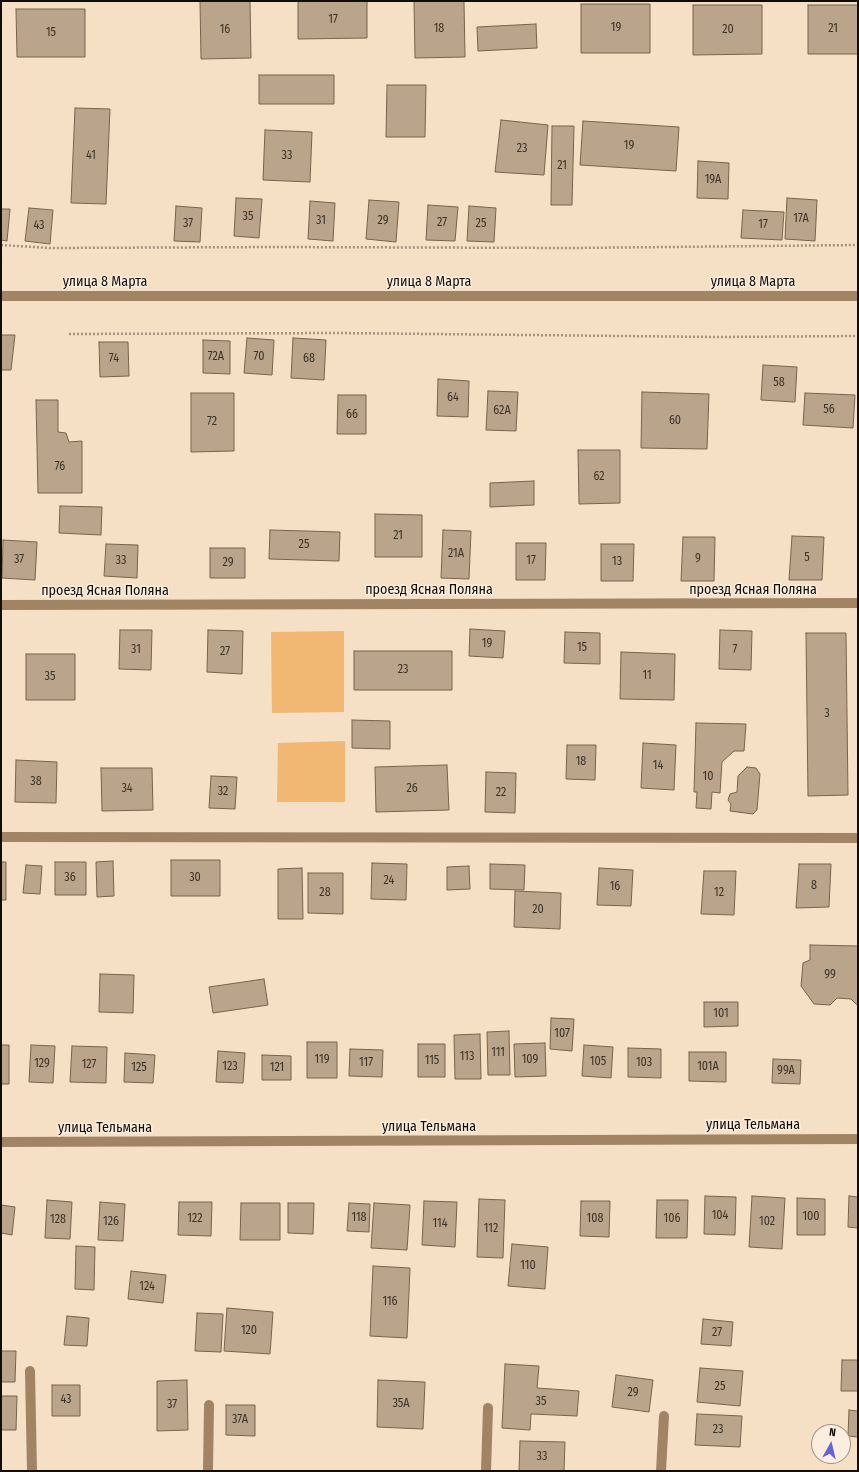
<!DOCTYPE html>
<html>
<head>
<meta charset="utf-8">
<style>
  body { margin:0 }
  #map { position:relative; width:859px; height:1472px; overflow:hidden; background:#f5dfc5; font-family:"Fira Sans Condensed",sans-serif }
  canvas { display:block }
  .frame { position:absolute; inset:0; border:2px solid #130c04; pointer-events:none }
  .north { position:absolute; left:811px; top:1424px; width:40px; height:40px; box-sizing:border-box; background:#fbeede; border:1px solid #9e9487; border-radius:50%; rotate:8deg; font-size:11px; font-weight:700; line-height:16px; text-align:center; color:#130c04 }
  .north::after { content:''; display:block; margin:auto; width:14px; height:18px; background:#6662db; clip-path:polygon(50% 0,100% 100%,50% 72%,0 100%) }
</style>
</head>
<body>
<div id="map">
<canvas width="859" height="1472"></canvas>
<div class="frame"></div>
<div class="north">N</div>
</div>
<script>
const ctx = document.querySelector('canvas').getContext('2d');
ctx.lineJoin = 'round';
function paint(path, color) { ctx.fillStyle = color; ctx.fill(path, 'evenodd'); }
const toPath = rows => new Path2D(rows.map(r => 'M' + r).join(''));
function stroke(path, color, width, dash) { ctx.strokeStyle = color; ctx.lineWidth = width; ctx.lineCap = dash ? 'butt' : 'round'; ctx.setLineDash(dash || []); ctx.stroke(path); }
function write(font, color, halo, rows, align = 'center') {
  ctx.font = font + ' "Fira Sans Condensed",sans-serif'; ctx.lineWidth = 3; ctx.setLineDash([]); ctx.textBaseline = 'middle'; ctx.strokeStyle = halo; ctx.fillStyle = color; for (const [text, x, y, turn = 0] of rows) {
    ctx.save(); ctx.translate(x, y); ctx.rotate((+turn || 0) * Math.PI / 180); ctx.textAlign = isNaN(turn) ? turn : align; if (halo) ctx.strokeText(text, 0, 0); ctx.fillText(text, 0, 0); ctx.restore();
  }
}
const green = toPath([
  [344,631,344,712,272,713,271,632],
  [345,741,345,802,277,802,278,743]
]);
const building = toPath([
  [200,1,250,1,251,58,201,59,200,1],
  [298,1,367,1,367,38,298,39,298,1],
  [414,1,464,1,465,57,415,58,414,1],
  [581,4,650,4,650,53,581,53,581,4],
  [693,5,762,5,762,54,693,55,693,5],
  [808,5,858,5,858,54,808,54,808,5],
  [16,9,85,9,85,57,17,57,16,9],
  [536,24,537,48,478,51,477,27,536,24],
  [259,75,334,75,334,104,259,104,259,75],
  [387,85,426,85,425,137,386,137,387,85],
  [75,108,110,109,106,204,71,203,75,108],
  [501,120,548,125,544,175,495,172,501,120],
  [583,121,679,127,676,171,580,165,583,121],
  [552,126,574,126,572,205,551,205,552,126],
  [265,130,312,132,310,182,263,180,265,130],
  [698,161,729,163,728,199,697,198,698,161],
  [236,198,262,199,259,238,234,236,236,198],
  [787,198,817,200,815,241,785,239,787,198],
  [369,200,399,202,396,242,366,239,369,200],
  [310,201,335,203,333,241,308,239,310,201],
  [428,205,458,207,455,241,426,240,428,205],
  [176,206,202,208,200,242,174,241,176,206],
  [469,206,496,208,494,242,467,241,469,206],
  [29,208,53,210,50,244,25,241,29,208],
  [1,209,10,209,7,241,1,240,1,209],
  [743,210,784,212,782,240,741,238,743,210],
  [1,335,15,335,11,370,1,370,1,335],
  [247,338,274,340,272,375,244,373,247,338],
  [293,338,326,340,324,380,291,378,293,338],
  [203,340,230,341,230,374,203,373,203,340],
  [99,342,128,342,129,376,100,377,99,342],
  [763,365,797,367,795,402,761,400,763,365],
  [438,379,469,381,468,417,437,416,438,379],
  [488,391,518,392,516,431,486,430,488,391],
  [642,392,709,394,707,449,641,448,642,392],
  [191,393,234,393,234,451,191,452,191,393],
  [805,393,855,395,853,428,803,425,805,393],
  [338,395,366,395,366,434,337,434,338,395],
  [36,400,58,400,58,432,66,433,69,442,82,441,82,493,38,493,36,400],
  [578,450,620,450,620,503,579,504,578,450],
  [534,481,534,505,490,507,490,483,534,481],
  [60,506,102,507,101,535,59,533,60,506],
  [375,514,422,515,422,557,375,557,375,514],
  [270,530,340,532,339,561,269,559,270,530],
  [443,530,471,531,469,579,441,578,443,530],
  [792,536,824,537,822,580,789,580,792,536],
  [683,537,715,537,714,581,681,581,683,537],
  [3,540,37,542,35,580,2,578,3,540],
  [516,543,546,543,545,580,516,580,516,543],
  [106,544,138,545,137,578,104,576,106,544],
  [601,544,634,544,633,581,601,581,601,544],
  [210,548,245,548,245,578,210,578,210,548],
  [470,629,505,631,503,658,469,656,470,629],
  [120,630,152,630,151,670,119,669,120,630],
  [208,630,243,631,242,674,207,672,208,630],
  [720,630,752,631,751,670,719,669,720,630],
  [565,632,600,633,600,664,564,663,565,632],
  [806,633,846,633,848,795,808,796,806,633],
  [354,651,452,651,452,690,354,690,354,651],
  [621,652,675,654,674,700,620,699,621,652],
  [26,654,75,654,75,700,26,700,26,654],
  [352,720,390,721,390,749,352,748,352,720],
  [696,723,746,724,744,751,734,751,722,762,720,793,712,792,711,809,696,808,697,792,694,792,696,723],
  [643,743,676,745,674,790,641,788,643,743],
  [567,745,596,745,595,780,566,779,567,745],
  [16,760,57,762,56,803,15,802,16,760],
  [447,765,449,810,376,812,375,767,447,765],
  [747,767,756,768,760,774,757,810,753,814,730,811,731,804,728,800,730,794,737,792,738,776,747,767],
  [101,768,152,768,153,810,102,811,101,768],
  [486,772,516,773,515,813,485,812,486,772],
  [211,776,237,777,235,809,209,808,211,776],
  [171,860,220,860,220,896,171,896,171,860],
  [113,861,114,896,97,897,96,862,113,861],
  [1,862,6,862,6,900,1,900,1,862],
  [55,862,86,862,86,895,55,895,55,862],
  [372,863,407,864,406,900,371,899,372,863],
  [490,864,525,865,524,890,490,889,490,864],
  [799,864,831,864,829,907,796,908,799,864],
  [26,865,42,866,40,894,23,893,26,865],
  [469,866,470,889,447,890,447,867,469,866],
  [302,868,303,919,278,919,278,869,302,868],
  [599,868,633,870,631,906,597,905,599,868],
  [704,871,736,871,734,915,701,914,704,871],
  [308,873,343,873,343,914,308,913,308,873],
  [515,891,561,893,560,929,514,927,515,891],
  [810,945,858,946,858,1006,851,999,837,998,830,1005,814,1004,801,986,803,963,810,960,810,945],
  [100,974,134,975,133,1013,99,1012,100,974],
  [264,979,268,1005,213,1013,209,987,264,979],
  [704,1002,738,1002,738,1026,704,1027,704,1002],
  [551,1018,574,1019,572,1051,550,1049,551,1018],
  [509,1031,510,1075,488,1075,487,1032,509,1031],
  [480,1034,481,1079,455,1079,454,1035,480,1034],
  [307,1042,337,1042,337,1078,307,1078,307,1042],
  [545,1043,546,1076,515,1077,514,1044,545,1043],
  [418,1044,445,1044,445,1077,418,1077,418,1044],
  [1,1045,9,1045,9,1084,1,1084,1,1045],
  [31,1045,55,1046,53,1083,29,1082,31,1045],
  [584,1045,613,1047,611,1078,582,1076,584,1045],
  [72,1046,107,1047,106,1083,70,1082,72,1046],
  [628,1048,661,1049,661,1078,628,1077,628,1048],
  [350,1049,383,1050,382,1077,349,1076,350,1049],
  [218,1051,245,1053,243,1083,216,1082,218,1051],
  [689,1052,726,1052,726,1082,689,1081,689,1052],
  [125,1053,155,1055,153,1083,124,1082,125,1053],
  [262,1055,291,1056,291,1080,262,1080,262,1055],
  [773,1059,801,1060,800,1084,772,1083,773,1059],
  [705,1196,736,1197,735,1235,704,1234,705,1196],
  [752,1196,785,1198,782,1249,749,1247,752,1196],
  [849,1196,858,1197,858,1228,848,1227,849,1196],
  [797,1198,825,1199,825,1235,797,1235,797,1198],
  [479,1199,505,1200,503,1258,477,1257,479,1199],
  [47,1200,72,1202,70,1239,45,1238,47,1200],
  [657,1200,688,1200,687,1238,656,1238,657,1200],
  [424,1201,457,1202,455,1247,422,1245,424,1201],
  [581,1201,610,1201,609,1237,580,1236,581,1201],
  [100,1202,125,1204,123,1241,98,1240,100,1202],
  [179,1202,212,1202,211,1236,178,1235,179,1202],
  [241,1203,280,1203,280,1240,240,1240,241,1203],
  [288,1203,314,1203,313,1234,288,1233,288,1203],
  [349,1203,370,1204,369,1232,347,1231,349,1203],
  [374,1203,410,1205,407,1250,371,1248,374,1203],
  [1,1205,15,1207,12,1235,1,1233,1,1205],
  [512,1244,548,1247,545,1289,508,1286,512,1244],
  [76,1246,95,1247,94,1290,75,1289,76,1246],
  [373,1266,410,1268,407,1338,370,1336,373,1266],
  [131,1271,166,1275,163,1303,128,1299,131,1271],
  [227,1308,273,1312,270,1354,224,1351,227,1308],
  [197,1313,223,1314,221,1352,195,1351,197,1313],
  [67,1316,89,1318,87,1346,64,1345,67,1316],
  [703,1319,733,1322,731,1346,701,1344,703,1319],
  [1,1351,16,1351,15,1382,1,1382,1,1351],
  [842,1360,858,1360,858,1391,841,1391,842,1360],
  [505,1364,539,1366,537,1388,579,1391,577,1416,531,1414,530,1430,502,1428,505,1364],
  [700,1368,743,1371,740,1406,697,1402,700,1368],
  [616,1375,653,1380,649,1412,612,1407,616,1375],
  [187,1380,188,1430,157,1431,157,1381,187,1380],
  [378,1380,425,1382,423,1429,377,1427,378,1380],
  [52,1385,80,1385,80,1416,52,1416,52,1385],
  [1,1396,17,1396,16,1430,1,1430,1,1396],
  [226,1405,255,1405,255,1436,226,1435,226,1405],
  [849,1410,858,1411,858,1437,848,1436,849,1410],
  [697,1414,742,1416,740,1447,695,1445,697,1414],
  [520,1441,565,1442,564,1471,519,1471,520,1441]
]);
const path = toPath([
  [1,245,49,248,276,247,573,248,858,245],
  [69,334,338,333,717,337,858,336]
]);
const service = toPath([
  [30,1371,32,1471],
  [208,1471,209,1405],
  [486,1471,488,1408],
  [661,1471,664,1416]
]);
const minor = toPath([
  [1,605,858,603],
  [1,837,858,838]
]);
const tertiary = toPath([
  [1,296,858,296],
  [1,1142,858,1139]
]);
const numberNames = [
  ["17",333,20],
  ["19",616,28],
  ["18",439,29],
  ["21",833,29],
  ["16",225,30],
  ["20",728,30],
  ["15",51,33],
  ["19",629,146],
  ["23",522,149],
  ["41",91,156],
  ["33",287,156],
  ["21",562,166],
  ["19А",713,180],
  ["35",248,217],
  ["17А",801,219],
  ["31",321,221],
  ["29",383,221],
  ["27",442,223],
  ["37",188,224],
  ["25",481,224],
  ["17",763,225],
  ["43",39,226],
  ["72А",216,357],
  ["70",259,357],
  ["74",114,359],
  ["68",309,359],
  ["58",779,383],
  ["64",453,398],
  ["56",829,410],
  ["62А",502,411],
  ["66",352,415],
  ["60",675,421],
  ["72",212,422],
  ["76",60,467],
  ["62",599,477],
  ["21",398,536],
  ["25",304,545],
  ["21А",456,554],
  ["5",807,558],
  ["9",698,559],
  ["37",19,560],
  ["33",121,561],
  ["17",531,561],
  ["13",617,562],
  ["29",228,563],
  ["19",487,644],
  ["15",582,648],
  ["31",136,650],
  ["7",735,650],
  ["27",225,652],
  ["23",403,670],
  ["11",647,676],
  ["35",50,677],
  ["3",827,714],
  ["18",581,762],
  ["14",658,766],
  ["10",708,777],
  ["38",36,782],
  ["34",127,789],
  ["26",412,789],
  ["32",223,792],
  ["22",501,793],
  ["36",70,878],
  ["30",195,878],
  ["24",389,881],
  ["8",814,886],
  ["16",615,887],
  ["28",325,893],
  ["12",719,893],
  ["20",538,910],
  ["99",830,975],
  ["101",721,1014],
  ["107",562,1034],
  ["111",498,1053],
  ["113",467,1057],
  ["119",322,1060],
  ["109",530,1060],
  ["115",432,1061],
  ["105",598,1062],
  ["117",366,1063],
  ["103",644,1063],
  ["129",42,1064],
  ["127",89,1065],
  ["123",230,1067],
  ["101А",708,1067],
  ["125",139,1068],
  ["121",277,1068],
  ["99А",786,1071],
  ["104",720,1216],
  ["100",811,1217],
  ["118",359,1218],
  ["122",195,1219],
  ["108",595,1219],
  ["106",672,1219],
  ["128",58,1220],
  ["126",111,1222],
  ["102",767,1222],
  ["114",440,1224],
  ["112",491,1229],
  ["110",528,1266],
  ["124",147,1287],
  ["116",390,1302],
  ["120",249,1331],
  ["27",717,1333],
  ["25",720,1387],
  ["29",633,1393],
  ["43",66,1400],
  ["35",541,1402],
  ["35А",401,1404],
  ["37",172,1405],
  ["37А",240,1420],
  ["23",718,1430],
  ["33",542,1457]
];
const streetNames = [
  ["улица 8 Марта",105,282],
  ["улица 8 Марта",429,282],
  ["улица 8 Марта",753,282],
  ["проезд Ясная Поляна",429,590],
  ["проезд Ясная Поляна",753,590],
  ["проезд Ясная Поляна",105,591],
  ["улица Тельмана",753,1125],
  ["улица Тельмана",429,1127],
  ["улица Тельмана",105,1128]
];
paint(green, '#f1b874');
paint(building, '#baa48c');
stroke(building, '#77634c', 1);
stroke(path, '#a2927e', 2.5, [2, 2]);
stroke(service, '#a08464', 10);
stroke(minor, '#a08464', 10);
stroke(tertiary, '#a08464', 10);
write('12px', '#3d3226', null, numberNames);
write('14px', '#130c04', '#fbeede', streetNames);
</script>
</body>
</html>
